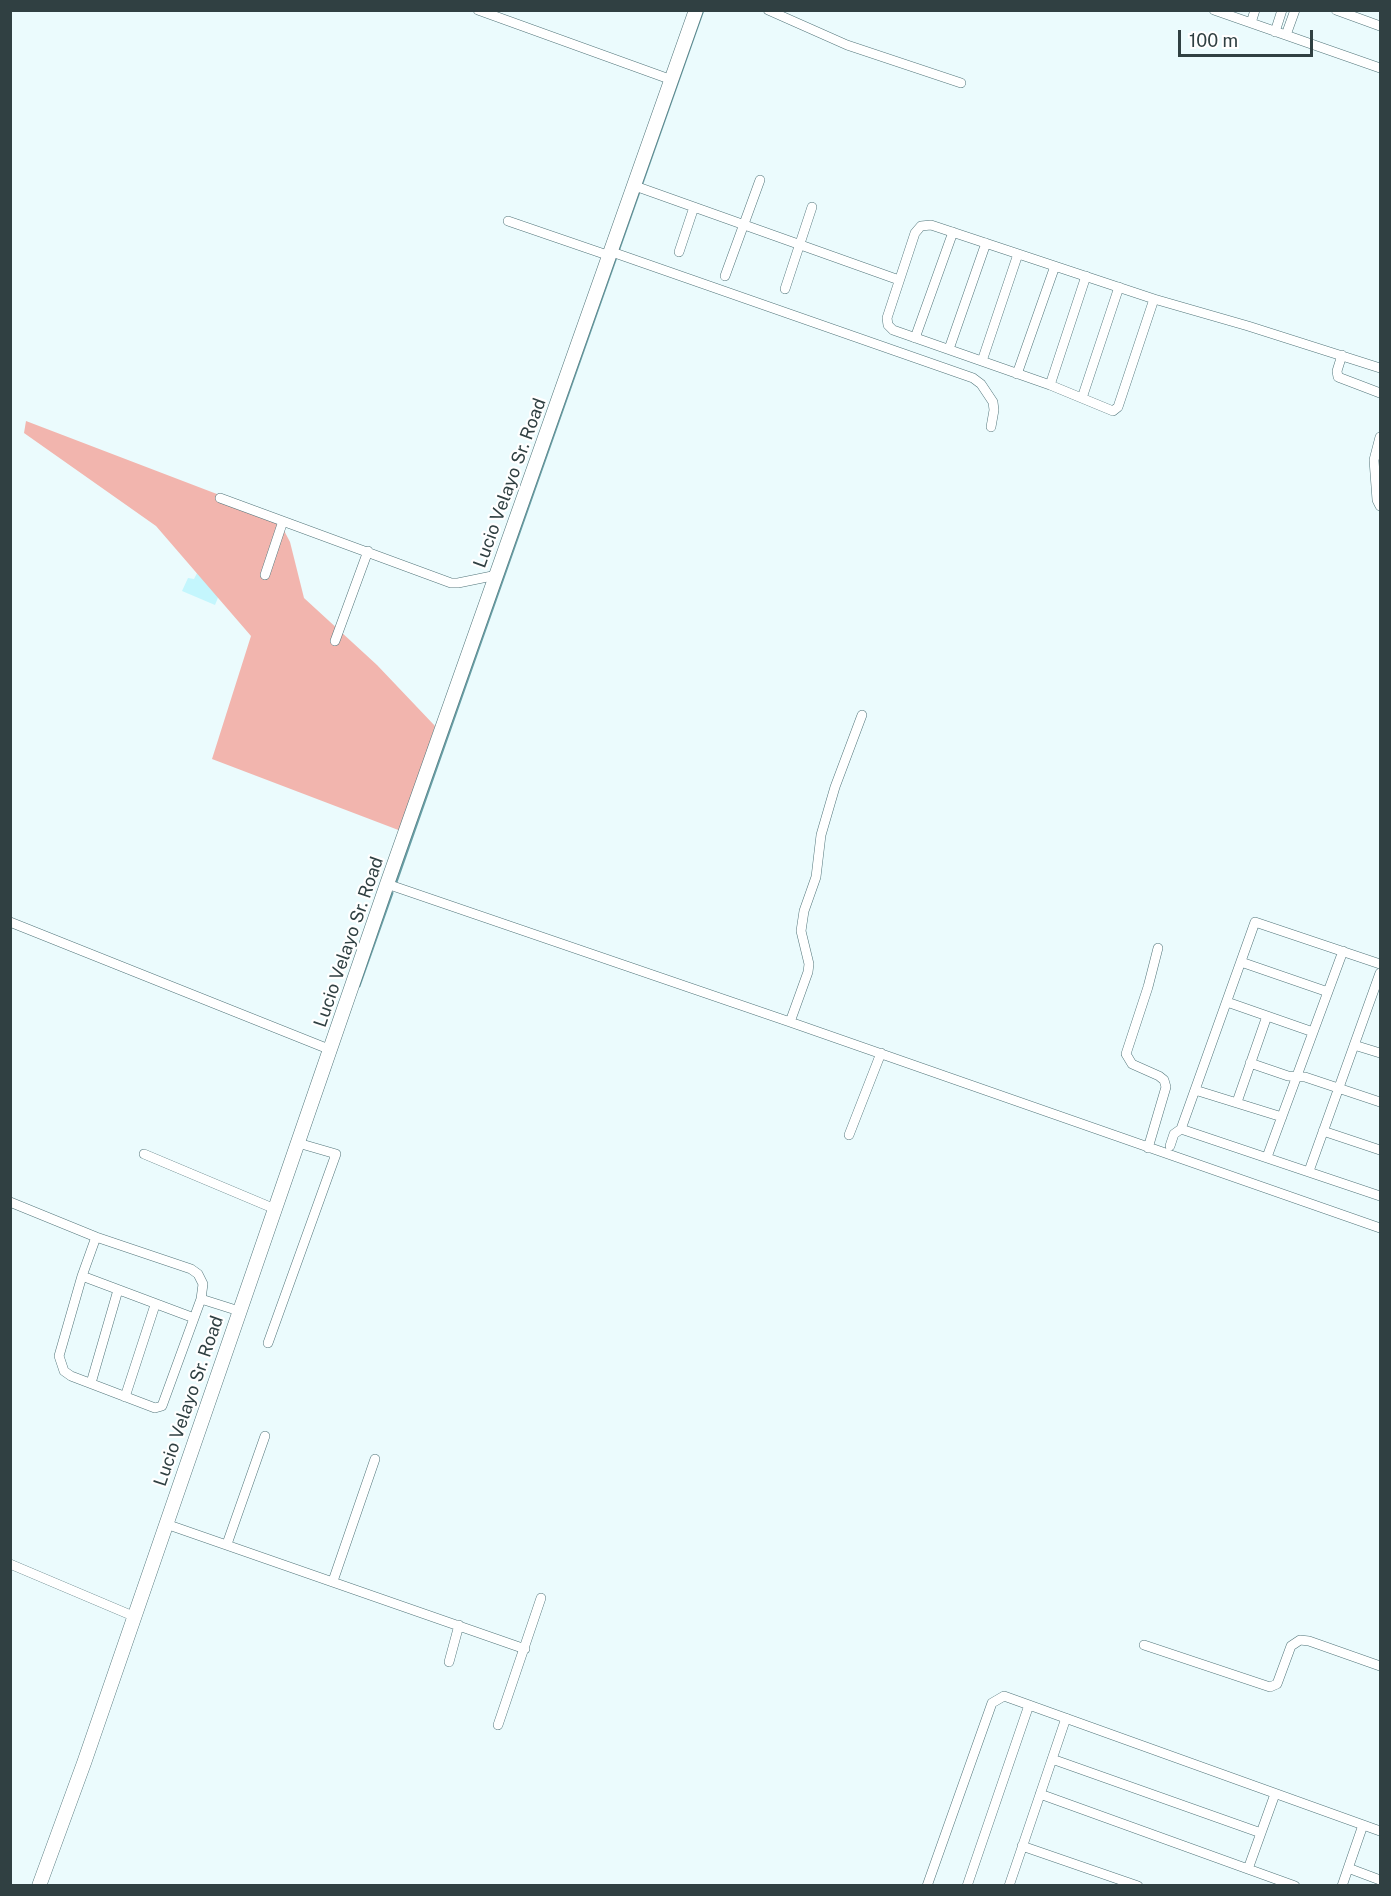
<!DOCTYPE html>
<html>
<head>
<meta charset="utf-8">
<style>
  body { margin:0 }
  #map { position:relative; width:1391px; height:1896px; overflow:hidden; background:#ebfbfd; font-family:"Public Sans",sans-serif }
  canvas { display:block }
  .frame { position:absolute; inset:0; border:12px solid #304042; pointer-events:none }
  .scale { position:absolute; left:1178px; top:30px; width:135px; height:27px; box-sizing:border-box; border:3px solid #304042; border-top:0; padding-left:8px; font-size:18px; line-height:21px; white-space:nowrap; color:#304042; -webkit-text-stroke:4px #fff; paint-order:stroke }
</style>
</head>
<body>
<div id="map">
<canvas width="1391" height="1896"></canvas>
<div class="frame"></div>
<div class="scale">100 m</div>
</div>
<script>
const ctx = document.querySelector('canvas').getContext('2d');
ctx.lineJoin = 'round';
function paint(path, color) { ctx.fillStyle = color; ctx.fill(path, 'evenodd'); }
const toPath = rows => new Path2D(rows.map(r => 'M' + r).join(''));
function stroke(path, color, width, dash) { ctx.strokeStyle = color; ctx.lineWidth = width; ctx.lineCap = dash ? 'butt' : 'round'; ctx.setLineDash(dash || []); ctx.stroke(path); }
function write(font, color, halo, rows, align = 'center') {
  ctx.font = font + ' "Public Sans",sans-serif'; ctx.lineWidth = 4.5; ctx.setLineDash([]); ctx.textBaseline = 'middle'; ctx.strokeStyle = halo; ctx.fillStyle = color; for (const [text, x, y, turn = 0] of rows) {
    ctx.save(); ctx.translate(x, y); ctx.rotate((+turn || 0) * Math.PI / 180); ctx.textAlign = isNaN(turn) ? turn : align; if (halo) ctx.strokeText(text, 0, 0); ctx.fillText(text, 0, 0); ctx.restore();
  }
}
const built = toPath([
  [200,567,226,578,215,605,182,591,188,578,194,579]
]);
const forest = toPath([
  [26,421,277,517,290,542,304,598,377,665,435,726,401,831,212,759,251,636,156,526,24,433]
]);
const stream = toPath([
  [396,882,703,10],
  [359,986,392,893]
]);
const street = toPath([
  [478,10,672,80],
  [768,10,847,45,961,83],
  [1214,10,1380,68],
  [1336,10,1380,26],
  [1251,23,1255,10],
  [1275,32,1282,10],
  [1286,35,1295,10],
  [635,186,899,280],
  [508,221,610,256],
  [612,252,973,378,981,384,993,402,994,410,991,427],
  [679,252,694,207],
  [725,276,760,180],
  [785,289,812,207],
  [1154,299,1118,407,1113,411,1050,385,893,330,888,325,887,318,915,233,921,226,931,225,1154,299,1248,326,1380,368],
  [915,338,953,232],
  [949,349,986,243],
  [1342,355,1337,371,1338,377,1380,393],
  [982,361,1018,254],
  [1017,374,1055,266],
  [1050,385,1086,276],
  [1082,398,1119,287],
  [1380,437,1374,460,1377,500,1380,506],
  [220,498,451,583,458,583,497,575],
  [265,575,283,521],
  [335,641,368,551],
  [387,884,790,1022,1380,1228],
  [10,922,331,1050],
  [1241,962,1328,992],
  [1227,1002,1313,1032],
  [790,1022,808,972,809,964,801,931,804,911,816,877,821,835,835,787,862,715],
  [1354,1045,1380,1053],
  [1250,1063,1288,1076,1305,1077,1380,1102],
  [1195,1090,1282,1117],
  [1237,1102,1267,1016],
  [1181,1129,1380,1196],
  [1323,1131,1380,1150],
  [849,1135,881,1053],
  [1170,1146,1174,1134,1181,1129,1255,922,1380,964],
  [1148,1148,1166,1087,1164,1080,1159,1076,1132,1064,1126,1054,1148,987,1158,948],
  [144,1154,275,1209],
  [1267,1157,1343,951],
  [1309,1171,1380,973],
  [10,1202,96,1237,191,1269,198,1274,203,1284,201,1299,239,1311],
  [96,1237,82,1276,59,1356,64,1371,71,1376,155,1408,162,1406,201,1299],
  [82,1276,194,1318],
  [268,1343,336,1154,298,1143],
  [91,1383,118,1290],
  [125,1397,155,1305],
  [166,1524,525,1649],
  [227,1544,265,1436],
  [10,1564,133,1616],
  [333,1581,375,1459],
  [1144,1645,1270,1687,1277,1684,1291,1646,1300,1640,1309,1641,1380,1666],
  [449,1662,459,1625],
  [498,1725,541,1598],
  [1052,1759,1261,1833],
  [1040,1794,1295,1886],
  [1022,1846,1138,1886],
  [1348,1868,1380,1880],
  [1248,1869,1275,1794],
  [927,1886,992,1703,1004,1696,1380,1831],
  [967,1886,1029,1705],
  [1009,1886,1066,1718],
  [1342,1886,1363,1825]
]);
const secondary = toPath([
  [39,1886,84,1763,387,884,696,10]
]);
const streetNames = [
  ["Lucio Velayo Sr. Road",510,483,-70],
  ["Lucio Velayo Sr. Road",349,942,-71],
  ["Lucio Velayo Sr. Road",189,1401,-71]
];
paint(built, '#c4f6fd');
paint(forest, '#f2b5ae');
stroke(stream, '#679ea5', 3);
stroke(street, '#52757a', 10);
stroke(secondary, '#52757a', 15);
stroke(street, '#fff', 9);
stroke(secondary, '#fff', 14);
write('18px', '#304042', '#fff', streetNames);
</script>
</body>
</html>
